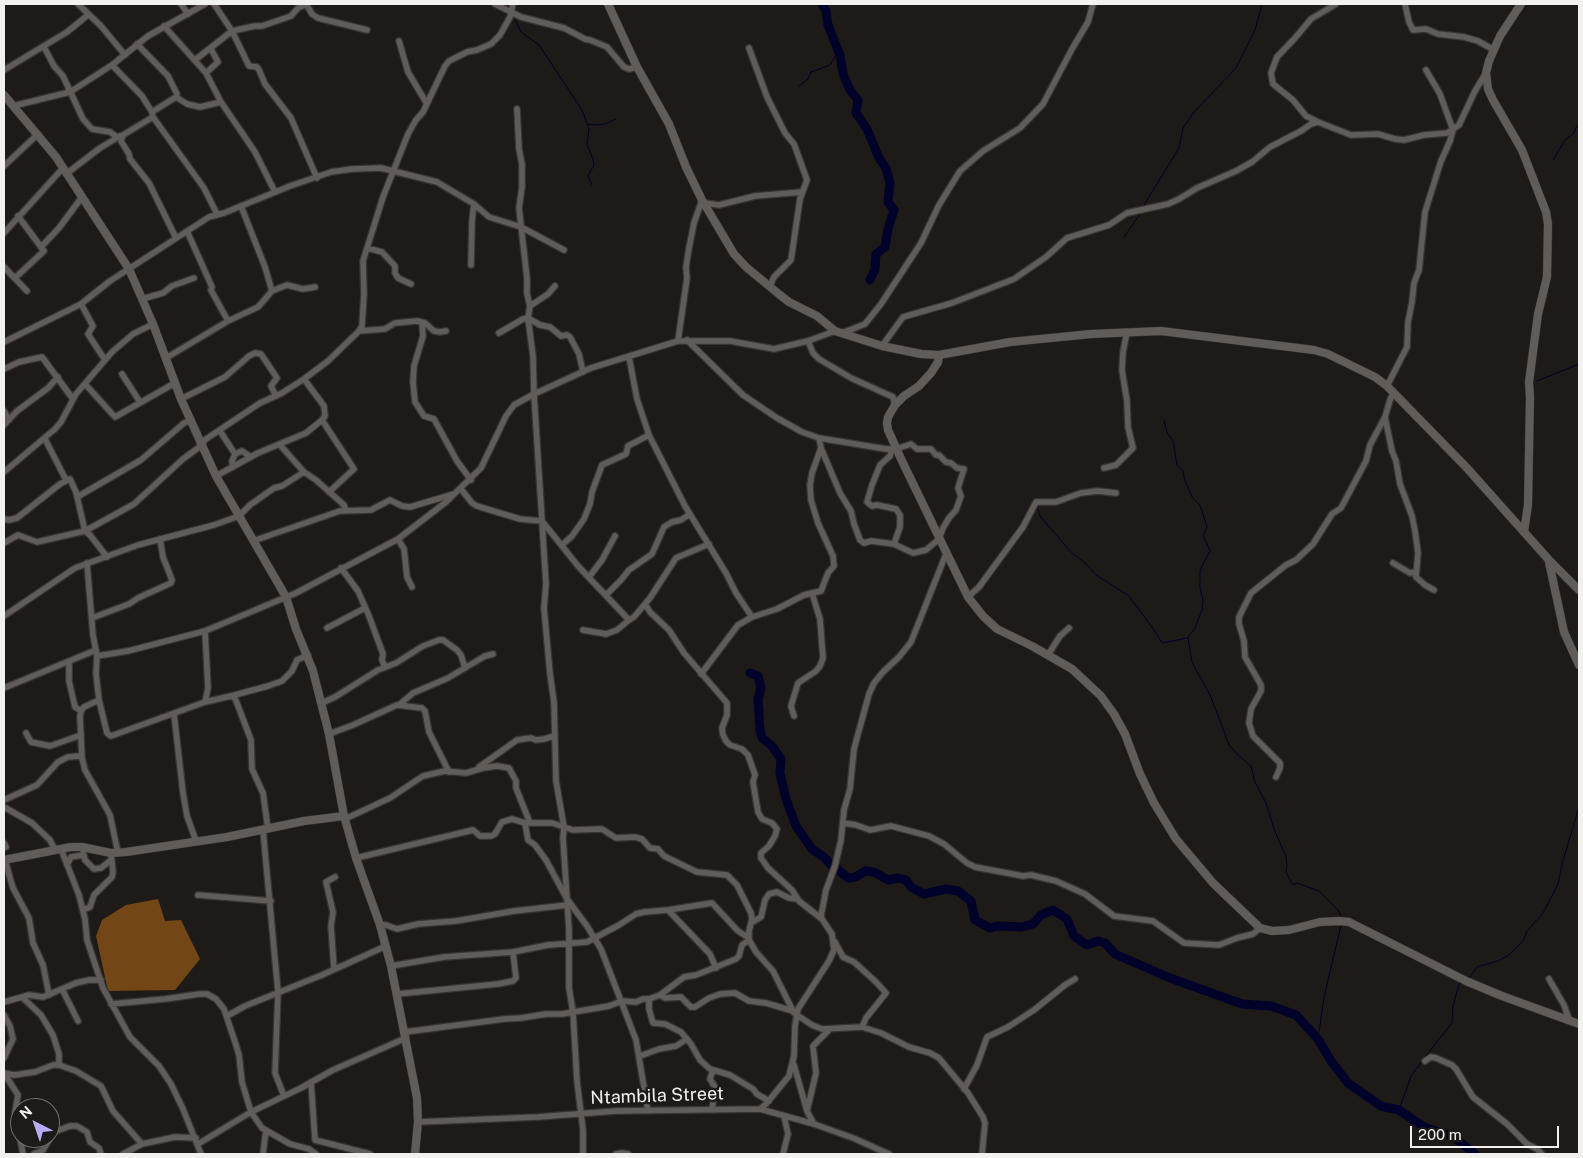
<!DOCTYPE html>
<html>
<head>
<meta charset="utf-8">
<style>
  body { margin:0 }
  #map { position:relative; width:1583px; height:1158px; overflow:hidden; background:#1e1a17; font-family:"Public Sans",sans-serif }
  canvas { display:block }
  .frame { position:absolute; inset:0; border:5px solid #f3f1ee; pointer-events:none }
  .north { position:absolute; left:10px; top:1098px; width:50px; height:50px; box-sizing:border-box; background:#1e1a17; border:1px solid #73706d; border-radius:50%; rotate:319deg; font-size:14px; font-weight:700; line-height:20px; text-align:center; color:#f3f1ee }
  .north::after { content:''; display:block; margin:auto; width:18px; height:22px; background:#bbaaf6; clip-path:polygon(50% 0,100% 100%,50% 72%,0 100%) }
  .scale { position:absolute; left:1410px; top:1126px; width:149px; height:22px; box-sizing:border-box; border:2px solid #f3f1ee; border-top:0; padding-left:6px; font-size:15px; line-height:18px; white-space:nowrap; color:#f3f1ee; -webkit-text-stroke:4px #1e1a17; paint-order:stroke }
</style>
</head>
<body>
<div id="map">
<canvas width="1583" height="1158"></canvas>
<div class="frame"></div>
<div class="north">N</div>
<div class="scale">200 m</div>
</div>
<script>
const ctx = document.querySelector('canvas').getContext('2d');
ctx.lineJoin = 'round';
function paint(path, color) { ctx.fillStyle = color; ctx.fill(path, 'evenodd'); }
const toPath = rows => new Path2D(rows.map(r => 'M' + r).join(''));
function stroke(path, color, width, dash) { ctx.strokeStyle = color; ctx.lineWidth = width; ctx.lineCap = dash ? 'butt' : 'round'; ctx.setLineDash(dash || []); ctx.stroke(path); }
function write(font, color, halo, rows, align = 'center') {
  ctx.font = font + ' "Public Sans",sans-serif'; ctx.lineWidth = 5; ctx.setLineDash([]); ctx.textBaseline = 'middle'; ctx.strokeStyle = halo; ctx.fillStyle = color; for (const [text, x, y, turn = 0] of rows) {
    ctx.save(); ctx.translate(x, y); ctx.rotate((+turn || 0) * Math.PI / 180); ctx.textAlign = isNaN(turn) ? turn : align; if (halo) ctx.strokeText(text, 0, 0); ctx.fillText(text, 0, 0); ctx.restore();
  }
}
const forest = toPath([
  [158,899,165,921,181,920,200,959,175,990,108,991,96,936,102,920,126,905]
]);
const stream = toPath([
  [515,20,521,32,539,45,582,110,589,129,587,145,593,159,594,165,588,176,592,185],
  [799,86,808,79,811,72,830,65,836,55,840,55],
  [588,124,594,125,605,124,616,119],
  [1553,160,1565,140,1574,133,1576,127,1579,125],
  [1144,205,1179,148,1183,128,1194,112,1236,68,1255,30,1262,4],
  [1124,237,1140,214],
  [1537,381,1579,364],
  [1164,420,1167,433,1173,441,1177,465,1183,471,1184,478,1192,497,1200,505,1207,527,1203,535,1210,551,1200,570,1200,588,1203,600,1202,610,1195,628,1188,637,1192,662,1211,697,1229,745,1238,755,1251,766,1255,782,1266,803,1274,829,1286,857,1287,865,1286,872,1290,880,1293,885,1297,883,1319,891,1338,910,1342,918],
  [1038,509,1040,516,1070,551,1086,564,1096,575,1129,596,1154,630,1162,643,1187,638],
  [1468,979,1477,967,1498,961,1509,955,1523,941,1527,931,1543,913,1558,884,1562,864,1579,807],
  [1318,1039,1324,997,1341,925],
  [1424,1058,1452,1023,1453,1006,1459,984,1463,982],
  [1399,1110,1411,1076,1422,1061]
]);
const river = toPath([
  [822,4,826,11,828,25,840,55,843,74,850,90,858,100,856,113,867,129,879,158,886,168,890,183,888,202,894,210,888,229,885,247,876,254,875,269,870,280],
  [750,673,758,676,761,688,758,699,760,730,762,738,772,746,781,759,780,773,786,799,796,826,812,849,824,857,833,867],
  [836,868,848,878,856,877,865,871,874,872,888,880,898,878,906,880,911,887,924,894,946,889,958,891,971,901,975,920,990,928,997,926,1021,927,1033,924,1041,915,1053,910,1067,919,1074,936,1087,945,1098,941,1105,943,1115,954,1170,978,1242,1004,1271,1006,1296,1015,1318,1039,1331,1061,1348,1083,1381,1106,1399,1110,1424,1127,1454,1137,1475,1154]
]);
const street = toPath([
  [78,4,101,26,125,55],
  [181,4,188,14],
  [214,4,232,31,249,66,257,67,259,70,265,84,291,118,317,178],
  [495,4,521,17,564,28,585,39,590,40,607,47,624,67,629,69,637,67],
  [1405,4,1409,22,1413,30,1426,29,1438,34,1464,37,1478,41,1494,50],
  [164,26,206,73,221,102,255,152,275,192],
  [399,41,408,72,427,104],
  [137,44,168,76,177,94,176,97,152,112],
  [44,47,54,66,63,76,83,119,92,129,110,132,117,137],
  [749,48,767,97,785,133,794,144,807,180,800,199,791,260,774,277,770,286],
  [195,60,232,31,255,26,262,26,291,16,298,8,306,4,312,14,318,18,367,30],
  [112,65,142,96,152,112,153,117,204,188,217,214],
  [4,70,67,32,88,15],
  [206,73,218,62,211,49],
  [176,97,187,104,200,107,221,102],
  [13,106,70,92,112,65,148,36,205,4],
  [517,109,519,149,522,164,522,187,519,208,527,278,527,294,530,306,528,318,533,356,534,394,546,584,544,608,550,674,554,702,556,781,564,827,563,838,569,930,569,988,573,1012,577,1081,583,1130,583,1154],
  [153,117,123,135,121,141,129,154,130,159,149,183,176,238],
  [1318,122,1306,116,1293,100,1273,84,1271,73,1277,57,1295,38,1311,19,1336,4],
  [4,166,38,134],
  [66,174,100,148,120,136],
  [704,203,719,205,755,196,802,192],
  [187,231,212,287,211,290,228,321],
  [4,233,63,168],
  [41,247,59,228,82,197],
  [367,248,382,252,395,266,395,273,398,278,411,284],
  [471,265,472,221,474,204],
  [4,267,27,291],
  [15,278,44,251,18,216],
  [272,291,287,285,303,289,315,287],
  [142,299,163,293,172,286,194,278],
  [81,304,93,326,88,334,105,360],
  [530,306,548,294,555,286],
  [422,322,423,336,414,366,413,382,415,402,424,416,434,419,457,461,471,480],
  [359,331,385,329,395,323,417,321,425,323,434,331,440,332,446,331],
  [499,333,523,319,528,318,540,325,550,327,561,336,567,335,570,337,579,354,583,372],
  [842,333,865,324,881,304,921,243,939,205,960,171,983,151,1020,128,1043,104,1072,49,1088,22,1093,4],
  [687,340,743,395,777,418,802,432,819,438,886,449,896,449,911,444,917,449,931,449,936,455,939,455,946,462,951,463,957,468,964,469,958,488,961,496,956,510,949,518,943,528,939,539,926,550,913,553,894,544,871,541,864,543,860,540,854,524,851,511,840,493,821,448],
  [678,341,687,278,686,267,689,248,694,223,702,200],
  [808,341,813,353,819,359,851,378,893,397,895,405],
  [4,342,81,304,110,281,209,217,224,213,290,186,331,172,352,169,381,168,437,182,474,204,489,217,521,227,564,250],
  [882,346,903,317,952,303,1014,279,1046,257,1067,238,1109,225,1127,213,1168,204,1179,199,1197,188,1236,171,1252,162,1270,147,1301,131,1311,124,1318,122,1351,135,1378,134,1395,139,1404,140,1424,135,1447,133,1459,125,1475,91,1486,73],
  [629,357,637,399,649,435,685,506,726,573,736,593,752,617],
  [166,358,228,321,258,307,272,291,265,267,241,206],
  [4,369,19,362,42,357,73,399],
  [122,374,140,402],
  [85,384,115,417,175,383],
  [1387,386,1407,347,1408,322,1412,302,1414,283,1419,270,1425,212,1441,161,1450,141,1453,130,1440,94,1426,70],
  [1393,393,1390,400,1385,417,1392,451,1396,461,1400,484,1412,516,1415,531,1418,553,1416,577,1425,585,1434,590],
  [181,399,225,377,249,356,255,353,261,354,277,378,271,386,276,396],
  [4,411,9,420],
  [322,420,354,469,329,492],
  [4,425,17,411,48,388,58,377],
  [220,431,235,454],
  [45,439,66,480],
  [280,445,304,472,316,480,344,505,346,510],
  [892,449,890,456,880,465,872,485,867,502,872,506,877,505,896,509,900,515,900,527,894,544],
  [233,467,232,461,235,454,242,451,251,457],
  [1104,468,1116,465,1133,448,1128,427,1127,401,1122,370,1123,352,1127,332],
  [4,472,55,429,61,422,76,394,112,352,133,334,153,324],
  [216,476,258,453,306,433,322,420,325,416,324,406,304,379],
  [461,489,472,503,477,506,520,519,542,521],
  [77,497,141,460,184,423,191,420],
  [4,519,9,520,17,518,60,484,70,479,76,492,85,531,134,504,183,459,198,448,206,439,260,403,282,393,304,379,328,361,359,331,362,326,364,294,363,261,383,197,408,134,416,120,423,112,445,66,449,61,467,52,477,50,491,44,500,35,510,17,513,4],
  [542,521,578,566,629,620,634,617,650,598,676,558,709,544],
  [398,539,404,549,407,577,412,587],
  [253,541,340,511,371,510,390,500,402,506,410,507,454,494],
  [4,543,18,535,37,542,85,531,90,535,107,557],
  [562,545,572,536,584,519,590,504,592,492,602,465,626,454,628,446,649,435],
  [87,563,93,635,97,656,96,674,99,700,107,733,111,736,205,702,208,688,205,631],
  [1393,563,1410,573,1415,572],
  [341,568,358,591,369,616,383,654,382,660,385,667],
  [589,577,602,560,615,536],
  [606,595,621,580,629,570,652,554,664,527,672,522,681,520,690,514],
  [968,597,979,587,1023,527,1036,502,1056,502,1081,493,1098,491,1116,493],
  [645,604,650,612,669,630,684,653,727,703,727,715,722,728,723,735,726,741,730,745,742,749,748,755,755,775,753,782,758,812,762,819,772,823,777,829,775,836,769,846,761,853,761,858,768,868,792,890,799,901,822,919],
  [4,616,75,568,138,545,214,525,239,516,250,505,274,488,282,486,304,472],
  [92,618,129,604,138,598,171,583,172,580,163,557,160,539],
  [327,628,365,608],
  [583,630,606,634,617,630,629,620],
  [1048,655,1060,636,1069,628],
  [97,656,128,651,205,631,296,593,398,539,446,502,481,468,506,416,514,405,534,394,591,368,678,341,730,341,774,349,808,341,835,331],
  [69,661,69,681,75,707,81,711],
  [701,674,738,625,752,617,777,609,804,595,821,591,828,573,834,566,833,556,818,523,811,500,810,485,812,473,821,448,819,438],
  [4,688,96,650],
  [231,696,268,686,282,681,292,671,297,660,308,655],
  [205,702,231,696,235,698,251,740,252,769,263,793,268,829],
  [322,703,335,697,378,670,396,663,423,646,439,640,443,640,457,650,461,655,465,668],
  [400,704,413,693,448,678,485,656,493,654],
  [174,714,183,793,187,816,196,841],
  [794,716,791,706,798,683,816,671,820,666,823,658,820,619,812,593],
  [26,733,31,742,50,746,81,735],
  [329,734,353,725,397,705,422,708,425,711,429,732,449,772],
  [82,758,80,717,81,711,84,707,99,700],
  [479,767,517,740,531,738,536,740,544,739,554,736],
  [1276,777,1280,768,1280,763,1253,736,1249,723,1251,709,1261,691,1261,685,1245,657,1244,641,1239,624,1239,617,1251,593,1286,565,1296,560,1313,544,1332,514,1341,508,1366,461,1370,445,1385,417],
  [4,800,37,785,58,762,68,757,79,756,82,758,85,770,110,815,118,853],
  [4,807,32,823,50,840,55,850],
  [345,819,390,798,423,776,445,771,466,773,483,768,497,766,509,768,516,781,516,788,530,823],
  [525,823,528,840,535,845,546,860,567,899,587,926,601,949,636,1040,648,1111],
  [844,823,856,825,870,830,891,826,929,836,944,844,967,863,975,867,1023,876,1031,875,1056,881,1085,894,1114,916,1153,921,1184,943,1219,945,1237,938,1253,934,1260,928],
  [263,830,278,992,275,1073,284,1096],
  [4,843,6,847],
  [82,847,85,860,94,869,101,868,111,860],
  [61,849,79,895,85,919,87,940,103,988,130,1037,159,1066,171,1084,183,1109,201,1154],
  [356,858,473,830,480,836,491,836,495,834,502,822,512,819,525,823,552,823,573,830,602,829,616,838,635,837,642,839,650,848,658,849,664,856,697,872,727,875,737,885,751,913,752,919,749,931,749,940,756,952,773,971,794,1013,812,1025,822,1029,862,1027,881,1033,909,1047,930,1053,939,1058,968,1093,983,1117,985,1123,982,1154],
  [5,860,13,888,29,918,33,943,43,965,49,995],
  [67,865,71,857,83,855],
  [198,895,271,901],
  [83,910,90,907,94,895,112,877,113,872,111,853],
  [668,910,712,903,738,931,749,938],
  [751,923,761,917,765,900,769,894,777,892,789,898,797,899],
  [380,925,386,925,397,929,418,924,456,921,514,911,568,905],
  [835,942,843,957,854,962,876,982,886,993,866,1018,862,1027],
  [391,966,444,957,513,952,548,945,587,942,619,925,636,914,644,912,668,910,710,954,716,968],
  [334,969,331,926,333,912,326,882,335,877],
  [1549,979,1564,1005,1569,1019],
  [62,989,78,1021],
  [397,994,498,984,513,981,516,978,513,952],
  [660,995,665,998,681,997,691,1007,695,1007,709,998,720,994,735,993,749,1001,766,1003,793,1011],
  [22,997,41,1015,53,1035,59,1054,59,1065],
  [649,999,649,1009,653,1023,665,1024,681,1032,691,1044,700,1060,710,1069,730,1075,753,1089,757,1094,769,1101],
  [4,1002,29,995,43,997,76,983,89,980,101,980],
  [111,1004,165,999,200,994,207,994,216,999,224,1009,236,1045,239,1055,242,1082,251,1112,262,1128,290,1144,309,1149,316,1154],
  [4,1015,10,1026,13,1039,4,1058],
  [227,1016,245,1006,322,975,386,946],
  [405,1032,504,1019,521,1018,546,1014,562,1014,609,1006,622,1001,636,1002,643,999,649,999,660,995,684,977,696,975,736,959,739,956,742,945,749,940],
  [640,1056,659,1049,676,1046,687,1039],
  [1425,1061,1431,1057,1436,1058,1452,1065,1456,1069,1473,1097,1507,1124,1527,1144,1537,1149,1542,1154],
  [794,1065,807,1111,814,1124],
  [4,1073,14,1075,35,1072,53,1065,59,1065,76,1071,101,1086,113,1111,142,1144],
  [4,1073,18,1095,15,1112,20,1135],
  [311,1082,315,1140,370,1154],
  [964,1089,977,1065,987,1037,1008,1027,1034,1010,1065,985,1075,979],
  [760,1109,766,1104,789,1076,794,1056,795,1026,798,1009,829,961,834,950,832,934,822,919,821,916,826,890,835,866,841,840,844,810,850,789,854,749,869,694,874,683,883,672,899,657,911,642,946,554],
  [712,1110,715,1087,710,1079,713,1070],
  [807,1111,816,1073,813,1046,830,1029],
  [418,1122,538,1117,616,1111,760,1109,814,1124,853,1138,889,1154],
  [20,1138,23,1154],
  [198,1144,251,1112,301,1088,333,1070,406,1038],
  [34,1154,43,1150,54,1132,70,1126,77,1126,87,1132,90,1142,99,1148,101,1154],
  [123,1154,142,1144,175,1137,196,1138],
  [263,1154,266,1130],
  [616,1154,622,1153,628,1154],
  [783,1154,788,1134,784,1116]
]);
const secondary = toPath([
  [608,4,637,67,669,124,686,167,702,200,734,254,746,267,780,295,789,302,817,316,835,331,882,346,921,354,939,355,1010,342,1091,334,1161,331,1314,350,1328,354,1375,377,1387,386,1466,467,1549,560,1579,590],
  [1521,4,1500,36,1489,61,1486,73,1488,89,1493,100,1522,150,1546,212,1548,224,1547,277,1538,314,1529,382,1530,397,1528,505,1524,532],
  [4,95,56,157,129,269,153,324,181,399,216,476,286,597,296,629,313,671,329,734,344,816,356,858,380,925,391,966,417,1098,418,1122,415,1154],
  [939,355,938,362,931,373,919,386,904,396,895,405,888,417,887,423,888,430,902,461,968,597,983,616,997,629,1032,646,1072,669,1101,696,1114,714,1125,734,1140,774,1154,803,1176,839,1213,883,1260,928,1272,931,1289,930,1320,922,1340,921,1349,922,1466,981,1502,996,1579,1024],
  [1549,562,1564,632,1579,665],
  [4,860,71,847,82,847,111,853,126,852,227,837,304,821,344,816]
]);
const streetNames = [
  ["Ntambila Street",657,1096,-2]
];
paint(forest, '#734715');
stroke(stream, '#00022a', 1);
stroke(river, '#00022a', 9);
stroke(street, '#373433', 8);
stroke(secondary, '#373433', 9);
stroke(street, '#615c58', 5.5);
stroke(secondary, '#615c58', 8);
write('18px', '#f3f1ee', '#1e1a17', streetNames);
</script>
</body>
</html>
